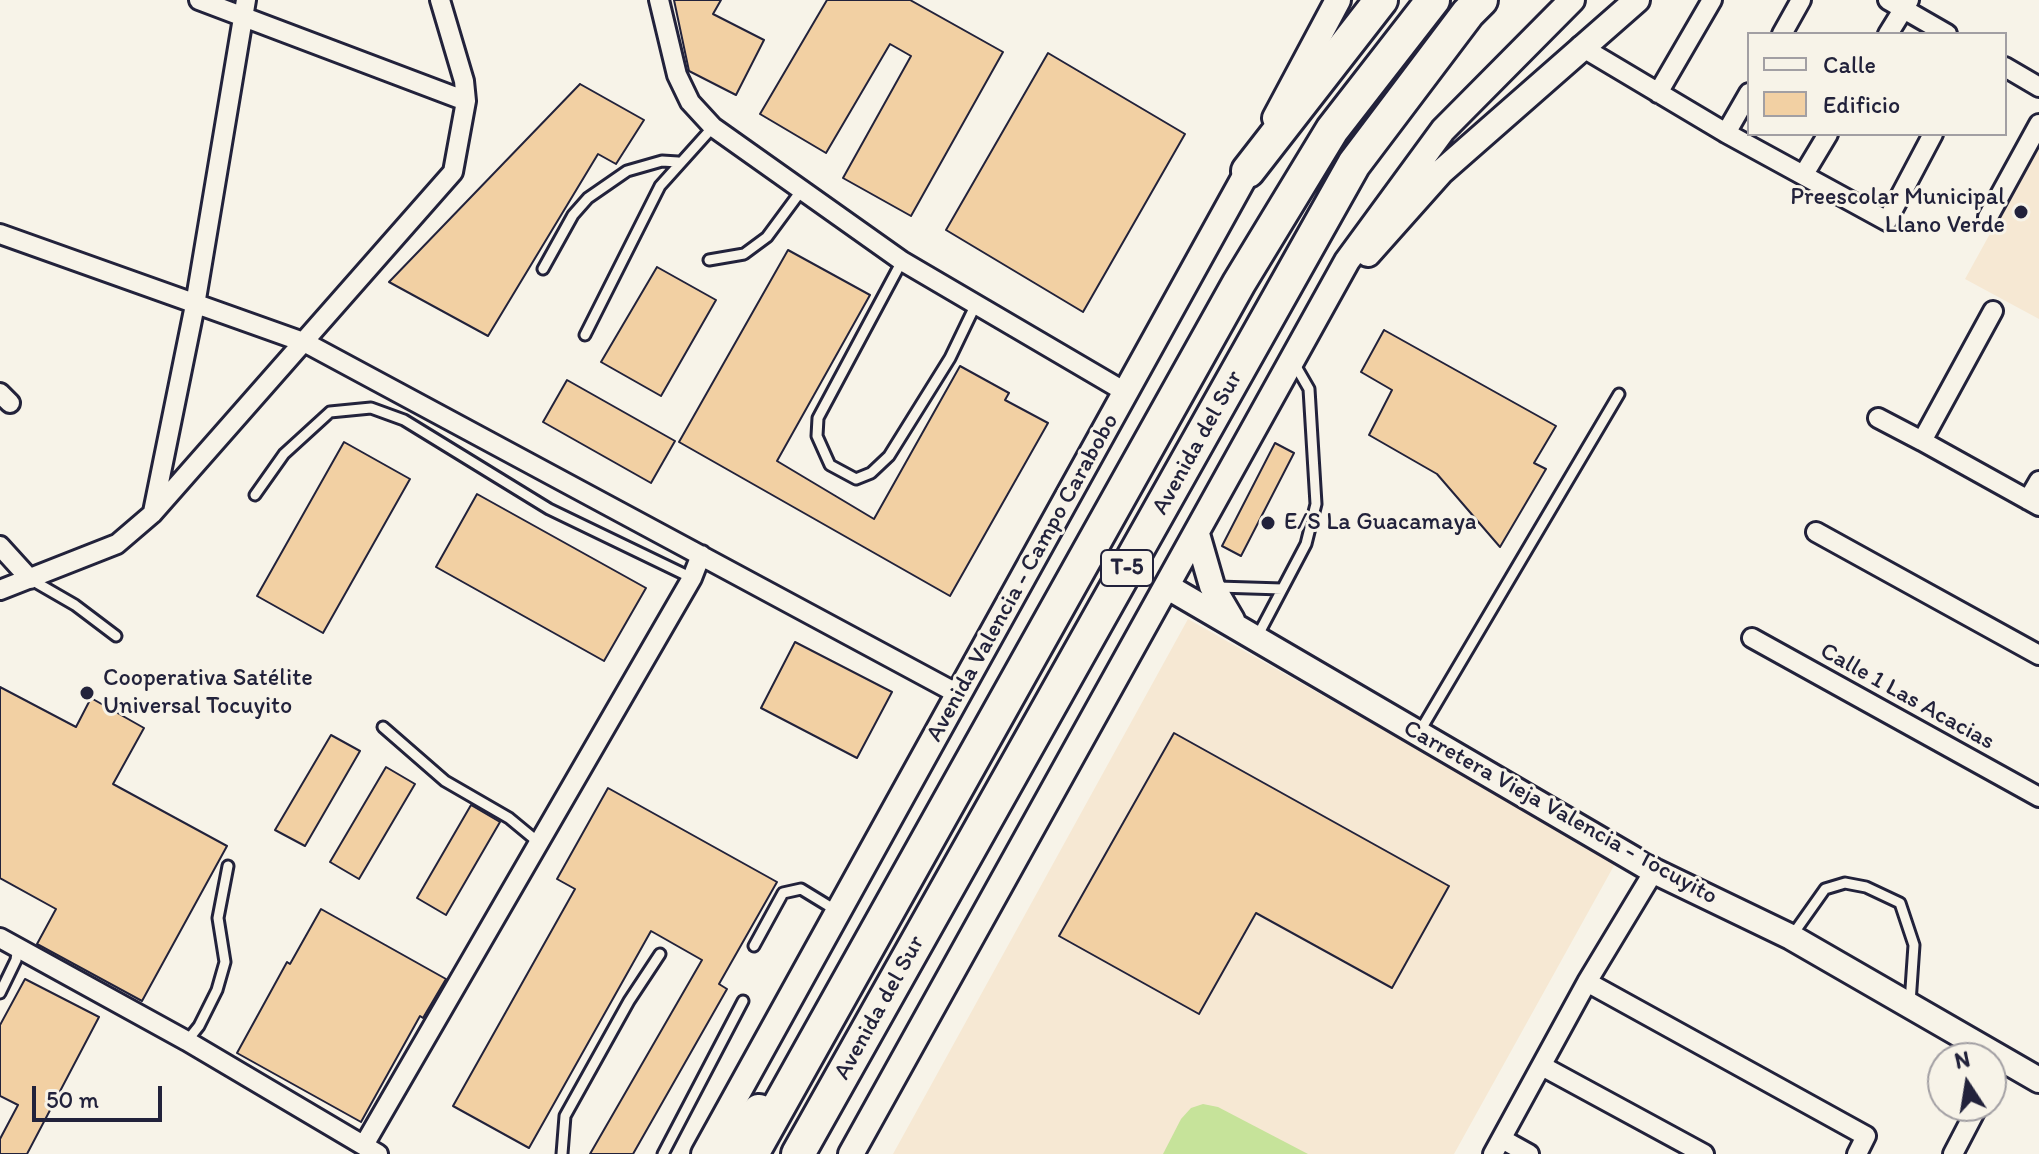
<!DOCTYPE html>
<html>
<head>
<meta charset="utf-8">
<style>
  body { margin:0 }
  #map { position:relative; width:2039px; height:1154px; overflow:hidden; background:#f7f3e8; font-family:Itim,sans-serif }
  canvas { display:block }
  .legend { position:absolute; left:1747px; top:32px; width:260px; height:104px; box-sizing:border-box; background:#f7f3e8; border:2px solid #a29fa3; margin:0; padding:10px 14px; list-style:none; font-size:24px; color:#22223b }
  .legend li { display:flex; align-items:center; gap:16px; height:40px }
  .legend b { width:40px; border:2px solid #a29fa3 }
  .north { position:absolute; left:1927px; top:1042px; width:80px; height:80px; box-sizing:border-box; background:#f7f3e8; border:2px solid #a29fa3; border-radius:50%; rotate:348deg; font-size:22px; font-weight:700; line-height:32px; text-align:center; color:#22223b }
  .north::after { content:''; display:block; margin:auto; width:28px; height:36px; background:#22223b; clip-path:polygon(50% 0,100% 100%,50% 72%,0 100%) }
  .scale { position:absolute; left:32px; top:1086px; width:130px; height:36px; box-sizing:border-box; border:4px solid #22223b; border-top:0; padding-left:10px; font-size:24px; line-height:28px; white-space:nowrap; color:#22223b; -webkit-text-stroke:6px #f7f3e8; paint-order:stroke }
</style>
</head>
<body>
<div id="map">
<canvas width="2039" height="1154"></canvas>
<ul class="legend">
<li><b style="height:10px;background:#f7f3e8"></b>Calle</li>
<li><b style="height:22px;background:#f2d0a3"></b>Edificio</li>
</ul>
<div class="north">N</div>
<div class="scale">50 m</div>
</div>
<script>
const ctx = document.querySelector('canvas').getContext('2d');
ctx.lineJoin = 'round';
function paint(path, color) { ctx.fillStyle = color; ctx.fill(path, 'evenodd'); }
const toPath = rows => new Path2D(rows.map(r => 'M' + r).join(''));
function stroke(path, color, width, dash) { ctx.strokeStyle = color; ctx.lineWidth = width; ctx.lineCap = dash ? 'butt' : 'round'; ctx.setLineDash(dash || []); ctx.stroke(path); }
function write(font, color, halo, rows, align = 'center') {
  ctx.font = font + ' Itim,sans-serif'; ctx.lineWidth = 6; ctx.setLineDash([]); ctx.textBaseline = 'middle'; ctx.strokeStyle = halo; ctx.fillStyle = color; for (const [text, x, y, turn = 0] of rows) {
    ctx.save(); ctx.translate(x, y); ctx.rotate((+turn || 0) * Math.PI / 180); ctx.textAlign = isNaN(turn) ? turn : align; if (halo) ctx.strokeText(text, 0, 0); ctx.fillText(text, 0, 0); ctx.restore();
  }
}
const built = toPath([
  [2039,145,2039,319,1965,279],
  [1188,619,1616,862,1454,1154,893,1154]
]);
const green = toPath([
  [1203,1104,1218,1107,1308,1154,1163,1154,1181,1119,1191,1108]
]);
const building = toPath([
  [674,0,721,0,713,14,764,40,736,95,689,71,674,0],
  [827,0,910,0,1003,52,911,216,843,178,911,56,890,44,826,153,760,114,827,0],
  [1048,53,1185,134,1083,312,946,230,1048,53],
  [580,84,644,120,616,164,598,154,488,336,389,282,580,84],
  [788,250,870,295,777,461,874,519,960,366,1009,393,1005,400,1048,423,950,596,679,442,788,250],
  [657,267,716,300,661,396,601,362,657,267],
  [1384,330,1556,426,1534,463,1546,469,1500,547,1437,474,1369,435,1392,390,1361,372,1384,330],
  [567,380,675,441,651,483,543,422,567,380],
  [344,442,410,479,323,633,257,596,344,442],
  [1275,443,1294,453,1241,556,1222,546,1275,443],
  [477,494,646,588,604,661,436,567,477,494],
  [795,642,892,692,857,758,761,708,795,642],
  [0,687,76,727,91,698,144,728,113,784,227,846,142,1001,37,944,56,909,0,878,0,687],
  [1174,733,1449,886,1392,988,1256,913,1199,1014,1059,936,1174,733],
  [331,735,360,751,305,846,275,830,331,735],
  [386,767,415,784,359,879,330,862,386,767],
  [608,788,777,882,719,984,727,989,633,1154,590,1154,702,960,651,931,529,1148,453,1106,575,889,557,879,608,788],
  [471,805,500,822,446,915,417,898,471,805],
  [321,909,446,979,423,1018,420,1016,361,1122,237,1053,287,962,290,964,321,909],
  [25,979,99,1017,27,1154,0,1154,0,1139,18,1105,0,1096,0,1025,25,979]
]);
const lane = toPath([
  [709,260,744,254,767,237,801,191],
  [902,261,818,418,817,436,830,465,856,479,871,473,889,456,950,358,976,304],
  [543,269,573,215,588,198,627,171,662,161,678,162],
  [585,335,660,186,713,127],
  [255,495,284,454,330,412,371,408,404,420,549,509,692,578],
  [30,579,75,605,116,636],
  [1218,587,1282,589],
  [1257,637,1306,544,1316,504,1309,389,1294,363],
  [383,727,445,781,509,818,538,842],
  [1420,731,1619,394],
  [1791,937,1825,889,1845,883,1866,887,1900,903,1914,945,1910,1003],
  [754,946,783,893,801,889,837,911],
  [0,993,16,960,18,946],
  [187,1041,199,1026,217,990,225,962,218,918,228,866],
  [562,1154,565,1116,629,1001,660,954],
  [663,1154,743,1001]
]);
const street = toPath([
  [199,0,466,101],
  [659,0,677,75,690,102,713,127,902,261,1127,393],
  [1888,0,1947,34],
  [1782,34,1801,0],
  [1888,34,1909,0],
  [1580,46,1726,133,1887,221,1933,134],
  [2005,67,2039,87],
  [1658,93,1712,0],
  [1726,133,1749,93],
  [1804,174,1828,134],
  [1988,217,2039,124],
  [0,234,306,343,958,694],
  [1993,311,1922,441,2039,506],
  [0,393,10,403],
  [1878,418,1922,441],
  [2028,500,2039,481],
  [153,512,195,305,246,0],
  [1816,532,2039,655],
  [0,546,30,579],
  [0,590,117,544,152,514,453,172,466,101,464,81,440,0],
  [1752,638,2039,797],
  [0,938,187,1041,378,1154],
  [1587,982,1866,1136,1857,1154],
  [1542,1066,1704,1154],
  [1991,1079,2001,1059],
  [1502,1139,1529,1154],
  [364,1145,692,578,701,555],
  [1493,1154,1587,982,1654,871],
  [1953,1154,1978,1106]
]);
const secondary = toPath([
  [1275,118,1338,0],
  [1368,254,1441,172,1637,0],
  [1197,534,1212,586,1232,620],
  [1168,587,1654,871,1791,937,2039,1080],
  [704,1154,1255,158],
  [851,1154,1347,261,1443,130,1572,0]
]);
const highway = toPath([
  [1248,171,1381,0],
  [723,1154,759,1111],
  [752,1154,1239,283,1332,130,1433,0],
  [798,1154,1354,164,1468,13,1481,0]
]);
const markers = [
  [2021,212,8,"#22223b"],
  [1268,523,8,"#22223b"],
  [87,693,8,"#22223b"]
];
const shields = [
  [1127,568,52]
];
const shieldNames = [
  ["T-5",1127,568]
];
const poiNames = [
  ["Preescolar Municipal",2005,198,"right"],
  ["Llano Verde",2005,226,"right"],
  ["E/S La Guacamaya",1284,523],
  ["Cooperativa Satélite",103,679],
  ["Universal Tocuyito",103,707]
];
const streetNames = [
  ["Avenida del Sur",1198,443,-61],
  ["Avenida Valencia - Campo Carabobo",1023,578,-61],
  ["Calle 1 Las Acacias",1907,697,29],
  ["Carretera Vieja Valencia - Tocuyito",1560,813,29],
  ["Avenida del Sur",880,1008,-61]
];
paint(built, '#f6e8d3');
paint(green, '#c6e39a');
paint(building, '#f2d0a3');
stroke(building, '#22223b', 2);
stroke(lane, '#22223b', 15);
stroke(street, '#22223b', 24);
stroke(secondary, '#22223b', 30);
stroke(highway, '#22223b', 38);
stroke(lane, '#f7f3e8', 9);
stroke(street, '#f7f3e8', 18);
stroke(secondary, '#f7f3e8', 24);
stroke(highway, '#f7f3e8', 32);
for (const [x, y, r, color] of markers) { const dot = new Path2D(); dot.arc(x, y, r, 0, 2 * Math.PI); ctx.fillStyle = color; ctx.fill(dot); stroke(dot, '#f7f3e8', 3); }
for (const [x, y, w] of shields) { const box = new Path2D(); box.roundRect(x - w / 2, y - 18, w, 36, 6); ctx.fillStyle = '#f7f3e8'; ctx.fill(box); stroke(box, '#22223b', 2); }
write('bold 22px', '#22223b', null, shieldNames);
write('24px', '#22223b', '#f7f3e8', poiNames, 'left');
write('24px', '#22223b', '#f7f3e8', streetNames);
</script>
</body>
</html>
